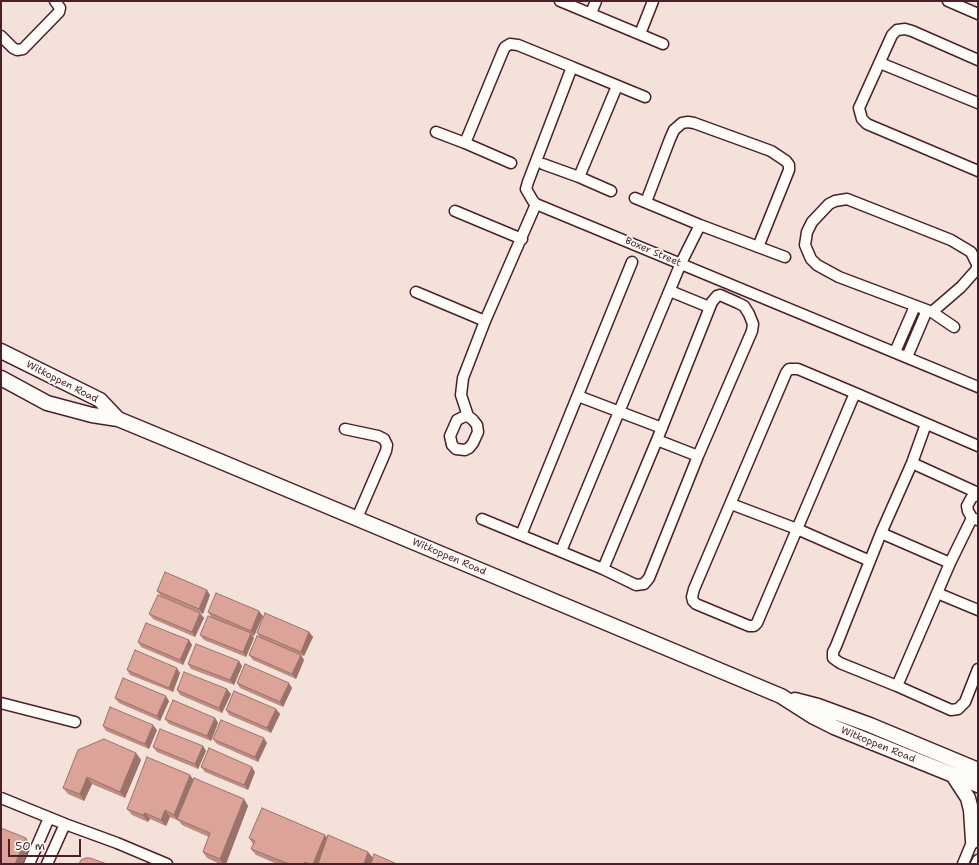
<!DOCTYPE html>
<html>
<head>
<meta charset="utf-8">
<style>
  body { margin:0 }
  #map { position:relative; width:979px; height:865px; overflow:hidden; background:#f3e1da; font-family:"Shantell Sans",sans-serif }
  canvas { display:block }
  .frame { position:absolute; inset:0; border:2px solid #4a1f2b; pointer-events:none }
  .scale { position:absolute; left:8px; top:839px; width:73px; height:18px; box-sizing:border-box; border:2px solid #4a1f2b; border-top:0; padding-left:5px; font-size:12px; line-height:14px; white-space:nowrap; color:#4a1f2b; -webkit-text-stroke:3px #fdfcf7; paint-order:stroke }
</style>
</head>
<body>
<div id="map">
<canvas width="979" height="865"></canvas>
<div class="frame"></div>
<div class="scale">50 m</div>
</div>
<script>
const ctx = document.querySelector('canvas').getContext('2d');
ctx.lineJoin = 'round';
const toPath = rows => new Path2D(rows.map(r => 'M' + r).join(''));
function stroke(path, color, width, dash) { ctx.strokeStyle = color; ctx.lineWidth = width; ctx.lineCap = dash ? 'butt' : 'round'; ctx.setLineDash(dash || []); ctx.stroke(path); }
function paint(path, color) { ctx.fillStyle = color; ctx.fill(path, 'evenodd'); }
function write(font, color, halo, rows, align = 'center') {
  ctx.font = font + ' "Shantell Sans",sans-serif'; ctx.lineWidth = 3.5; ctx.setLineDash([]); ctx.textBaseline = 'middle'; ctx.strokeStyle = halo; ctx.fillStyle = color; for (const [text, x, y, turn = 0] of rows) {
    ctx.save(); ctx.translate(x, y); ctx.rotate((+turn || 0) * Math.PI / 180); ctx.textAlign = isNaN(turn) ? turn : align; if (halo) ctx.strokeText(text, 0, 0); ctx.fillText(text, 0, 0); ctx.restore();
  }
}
const street = toPath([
  [560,1,663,44],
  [948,1,978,14],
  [591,13,596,1],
  [640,34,653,1],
  [1,36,13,48,17,50,23,49,59,12,60,8,55,1],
  [978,60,912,31,905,29,897,30,892,35,859,108,862,119,867,124,978,171],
  [880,63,978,103],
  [645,97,572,67,528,182,526,189,533,201,536,204,978,387],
  [436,132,465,143,503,51,505,47,510,44,518,45,572,67],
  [465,143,511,163],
  [543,164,579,177],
  [611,191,579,177,617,86],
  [635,198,700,225,785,257],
  [646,202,670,139,674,130,682,123,688,122,694,123,771,151,786,161,789,165,789,170,758,247],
  [455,211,522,239],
  [670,291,709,307],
  [416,292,485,321],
  [932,312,961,287,977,269,977,264,971,252,951,240,847,199,835,201,829,204,812,222,807,232,805,245,811,259,817,265,839,277,932,312,954,327],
  [895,352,915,306],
  [907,357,927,310],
  [855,393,757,623,754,626,749,626,696,604,693,601,692,597,694,589,786,373,789,369,798,369,855,393,978,446],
  [578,396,662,428],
  [468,416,461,395,463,378,485,321,536,204],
  [468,416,473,420,477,425,478,432,473,443,469,448,465,450,456,449,452,445,450,436,457,420,463,417,468,416],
  [926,424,912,463,881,533,836,646,833,652,833,658,840,663,897,686,951,710,958,709,965,702,978,669],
  [345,429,378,436,384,439,387,445,386,451,357,518],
  [657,440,698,456],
  [912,463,978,493],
  [978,495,972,497,967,506,968,511,972,518,978,520],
  [731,504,797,529,870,561],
  [482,519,603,569,636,585,644,584,649,578,698,456,752,331,753,324,749,314,744,306,738,303,720,295,717,296,712,302,657,440,603,569],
  [881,533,950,563],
  [521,535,632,262],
  [561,551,681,263,700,225],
  [937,593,978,610],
  [897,686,950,563,972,518],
  [1,703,75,722],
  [1,798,65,824,117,843,167,864],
  [29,864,49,818],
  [47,864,65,824],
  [963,864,975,835],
  [976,864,978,860]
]);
const secondary = toPath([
  [1,351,100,400,118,419],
  [1,378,47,403,92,415,118,419,217,460,781,696,814,717,834,727,978,785],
  [795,700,818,706,870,725,978,770],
  [953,775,968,798,971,810,973,841]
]);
const wall = toPath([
  [157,591,210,595,203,614,161,596],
  [208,612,263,616,254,636,251,634,254,638,246,657,204,640,200,635,211,617],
  [200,613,204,618,195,637,153,619,149,614],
  [309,632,313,637,304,656,301,655,304,660,296,679,253,660,249,655,260,638,257,633],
  [189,640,192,645,183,665,141,647,138,642],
  [239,661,242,666,234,685,191,669,188,664],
  [127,670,180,673,173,692,130,675],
  [237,683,292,688,283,707,240,688],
  [177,690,231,694,222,713,180,695],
  [115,698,169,701,160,721,119,703],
  [276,709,280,714,271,733,229,715,226,710],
  [215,718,218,723,211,741,169,724,165,719],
  [103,726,157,730,149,749,106,731],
  [213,739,267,743,258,762,217,744],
  [203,746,206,751,198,769,157,752,153,747],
  [136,753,141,760,125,798,92,784,84,801,68,794,63,788],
  [201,767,255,772,248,790,205,772],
  [194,780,244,799,248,806,226,864,220,864,207,858,203,852,209,837,182,825,179,821,170,817,166,826,150,819,148,822,132,815,127,809],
  [249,838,328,838,368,852,373,858,397,864,277,864,256,855,251,849,253,844]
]);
const shadedWall = toPath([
  [207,590,210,595,203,614,199,609],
  [259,611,263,616,254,636,251,631],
  [200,613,204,618,195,637,192,632],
  [309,632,313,637,304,656,301,652],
  [251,633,254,638,246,657,243,652],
  [189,640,192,645,183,665,180,660],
  [301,655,304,660,296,679,292,674],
  [239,661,242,666,234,685,230,680],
  [177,668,180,673,173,692,169,688],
  [289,683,292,688,283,707,280,702],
  [227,689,231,694,222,713,219,708],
  [166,696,169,701,160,721,157,716],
  [276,709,280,714,271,733,267,728],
  [215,718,218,723,211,741,207,736],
  [153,725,157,730,149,749,145,744],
  [264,738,267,743,258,762,255,757],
  [203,746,206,751,198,769,195,764],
  [136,753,141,760,125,798,120,792],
  [252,767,255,772,248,790,244,785],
  [190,775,195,782,177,819,178,821,174,815],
  [87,777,92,784,84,801,80,794],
  [244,799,248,806,226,864,223,864,220,859],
  [165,810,170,817,166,826,161,820],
  [145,813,150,819,148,822,143,815],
  [325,835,330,841,321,864,313,864],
  [26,838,31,845,23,864,15,864],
  [368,852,373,858,371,864,364,864]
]);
const building = toPath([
  [165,572,207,590,199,609,157,591,165,572],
  [216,593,259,611,251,631,208,612,216,593],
  [158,595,200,613,192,632,149,614,158,595],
  [265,613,309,632,301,652,257,633,265,613],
  [208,616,251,633,243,652,200,635,208,616],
  [146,623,189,640,180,660,138,642,146,623],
  [257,636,301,655,292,674,249,655,257,636],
  [196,644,239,661,230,680,188,664,196,644],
  [135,650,177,668,169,688,127,670,135,650],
  [245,664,289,683,280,702,237,683,245,664],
  [184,672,227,689,219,708,177,690,184,672],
  [123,678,166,696,157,716,115,698,123,678],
  [234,691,276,709,267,728,226,710,234,691],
  [173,700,215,718,207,736,165,719,173,700],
  [110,707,153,725,145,744,103,726,110,707],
  [221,720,264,738,255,757,213,739,221,720],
  [160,729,203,746,195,764,153,747,160,729],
  [104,739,136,753,120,792,87,777,80,794,63,788,78,750,104,739],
  [209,748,252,767,244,785,201,767,209,748],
  [147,757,190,775,174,815,165,810,161,820,145,813,143,815,127,809,147,757],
  [194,778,244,799,220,859,203,852,210,833,177,819,194,778],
  [262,808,325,835,313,864,309,864,305,862,304,864,289,864,251,849,255,841,249,838,262,808],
  [1,828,26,838,15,864,1,864,1,828],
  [328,835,368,852,364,864,318,864,328,835],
  [374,854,397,864,371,864,374,854],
  [86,858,90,858,107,864,79,864,81,860,86,858]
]);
const streetNames = [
  ["Boxer Street",653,252,23],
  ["Witkoppen Road",62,382,27],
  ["Witkoppen Road",449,557,23],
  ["Witkoppen Road",878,745,22]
];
stroke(street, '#4a1f2b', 13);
stroke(secondary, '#4a1f2b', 17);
stroke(street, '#fdfcf7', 10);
stroke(secondary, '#fdfcf7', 14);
paint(wall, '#bd8c83');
paint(shadedWall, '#9a726a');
paint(building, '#dca398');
stroke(building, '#9a726a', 1);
write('10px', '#4a1f2b', '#fdfcf7', streetNames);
</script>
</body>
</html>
